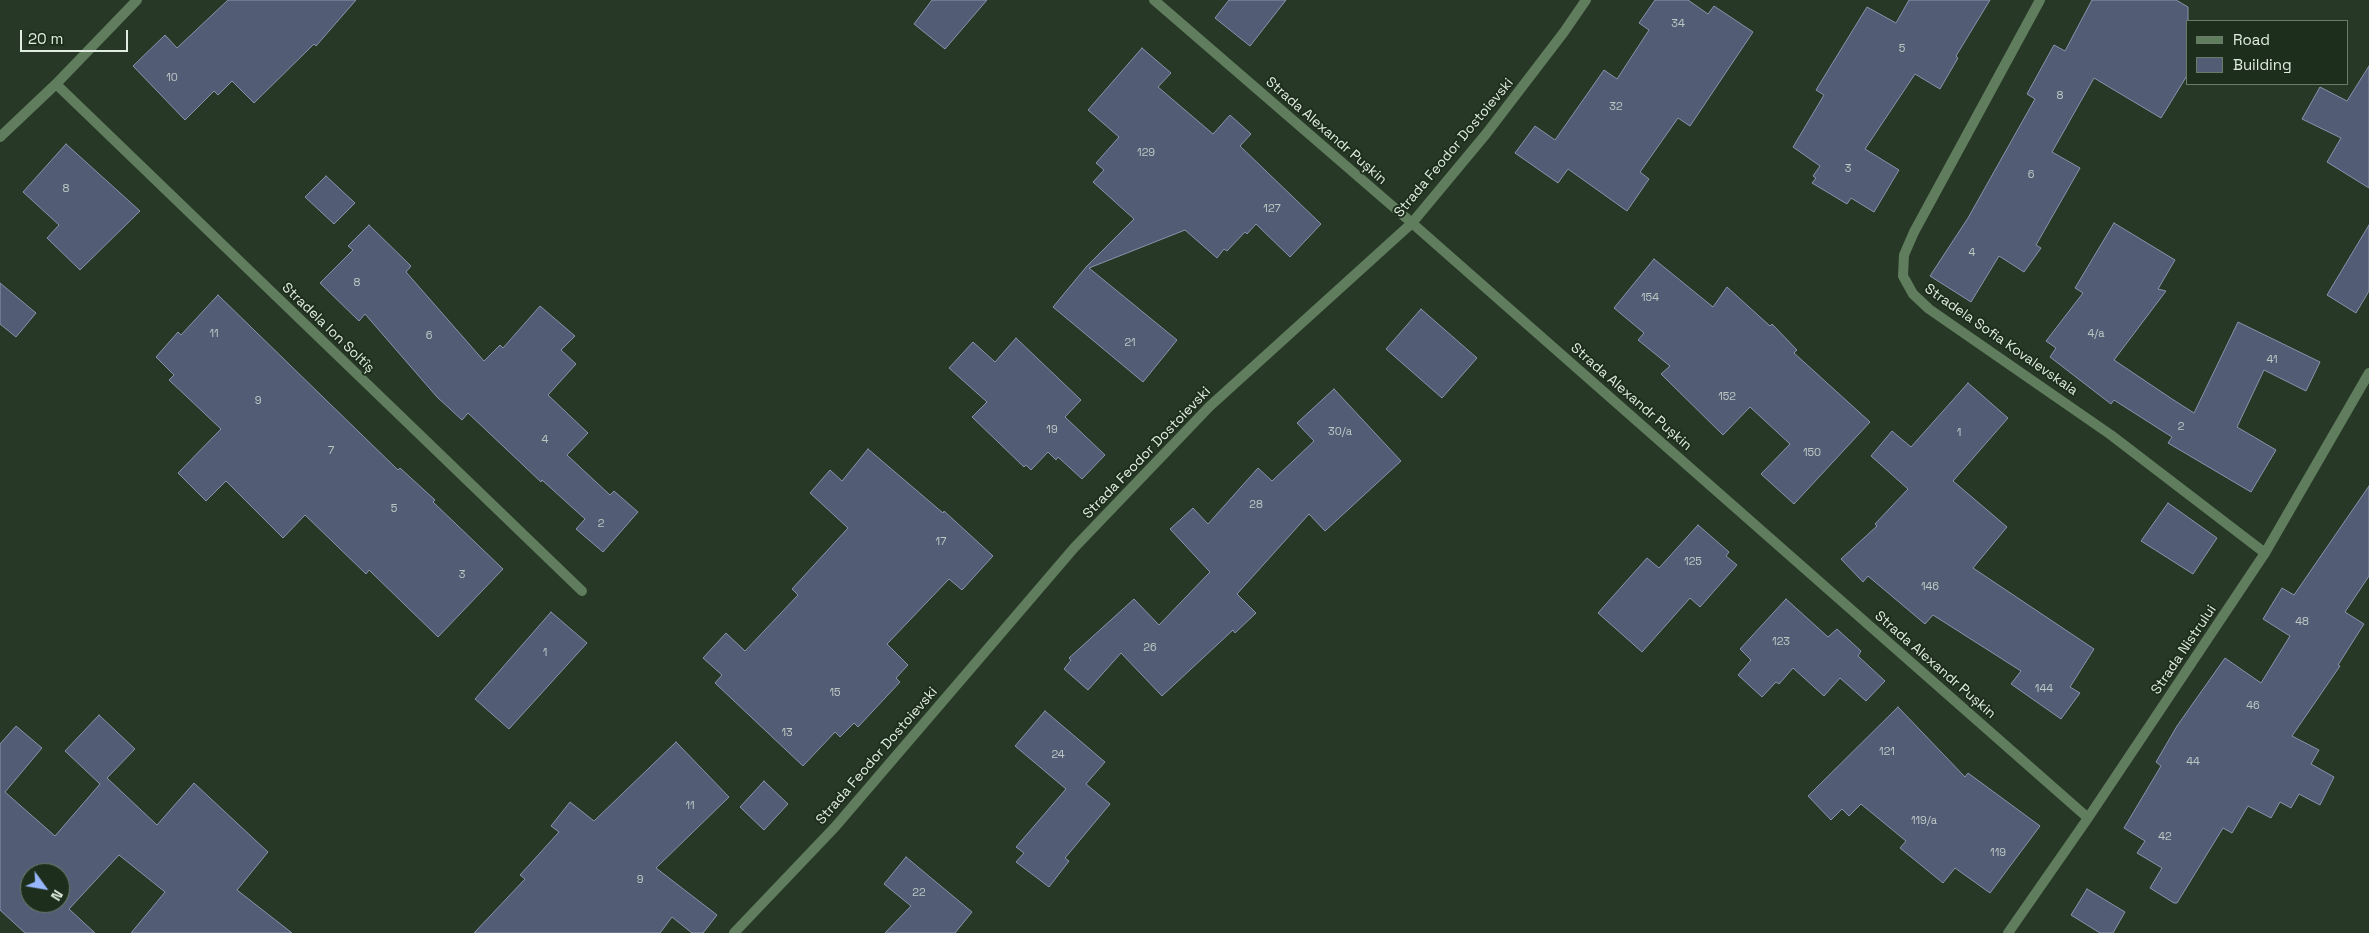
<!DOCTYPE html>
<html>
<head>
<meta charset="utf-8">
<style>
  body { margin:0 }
  #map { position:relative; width:2369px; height:933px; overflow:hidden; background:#273926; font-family:"Space Grotesk",sans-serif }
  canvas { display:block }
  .legend { position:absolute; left:2186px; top:20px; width:162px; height:65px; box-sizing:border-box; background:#1d2f1c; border:1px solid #6b7b6a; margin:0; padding:6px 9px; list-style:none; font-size:15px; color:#e1ece0 }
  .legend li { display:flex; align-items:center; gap:10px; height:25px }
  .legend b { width:25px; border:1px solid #6b7b6a }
  .north { position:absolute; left:20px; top:863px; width:50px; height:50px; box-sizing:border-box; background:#1d2f1c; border:1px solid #6b7b6a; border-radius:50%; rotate:122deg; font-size:14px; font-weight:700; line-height:20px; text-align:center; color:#e1ece0 }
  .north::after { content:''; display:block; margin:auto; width:18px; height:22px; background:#97b6fd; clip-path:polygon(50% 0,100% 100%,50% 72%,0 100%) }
  .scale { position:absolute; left:20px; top:30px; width:108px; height:22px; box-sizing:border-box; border:2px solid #e1ece0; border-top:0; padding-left:6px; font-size:15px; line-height:18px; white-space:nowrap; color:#e1ece0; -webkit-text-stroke:4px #1d2f1c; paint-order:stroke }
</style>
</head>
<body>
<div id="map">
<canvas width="2369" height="933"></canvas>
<ul class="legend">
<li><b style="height:6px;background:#607d5e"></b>Road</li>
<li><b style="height:14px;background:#525d75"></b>Building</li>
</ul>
<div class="north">N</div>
<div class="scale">20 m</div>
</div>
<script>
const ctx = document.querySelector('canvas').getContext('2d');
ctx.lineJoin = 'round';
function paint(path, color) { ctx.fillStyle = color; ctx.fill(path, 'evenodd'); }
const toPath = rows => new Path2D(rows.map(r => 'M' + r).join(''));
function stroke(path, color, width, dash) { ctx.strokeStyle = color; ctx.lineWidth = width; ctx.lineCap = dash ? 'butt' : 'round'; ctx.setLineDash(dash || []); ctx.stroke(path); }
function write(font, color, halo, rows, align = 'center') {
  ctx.font = font + ' "Space Grotesk",sans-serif'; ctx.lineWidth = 4; ctx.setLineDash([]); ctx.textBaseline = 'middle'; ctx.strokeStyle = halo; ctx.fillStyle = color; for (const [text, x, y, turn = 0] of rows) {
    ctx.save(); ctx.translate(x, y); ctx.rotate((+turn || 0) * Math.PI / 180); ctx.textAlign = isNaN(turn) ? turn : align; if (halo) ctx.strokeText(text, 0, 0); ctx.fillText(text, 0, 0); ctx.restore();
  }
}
const building = toPath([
  [228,0,356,0,316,46,314,44,254,103,232,81,218,95,214,91,185,120,133,66,165,35,177,48,228,0],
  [932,0,987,0,945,49,914,24,932,0],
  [1229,0,1286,0,1250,46,1215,18,1229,0],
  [1655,0,1688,0,1708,14,1714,6,1753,32,1690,126,1678,118,1640,172,1649,179,1627,211,1568,169,1558,183,1515,153,1535,126,1555,140,1604,70,1617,79,1649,30,1639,23,1655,0],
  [1909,0,1990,0,1956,56,1958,58,1940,89,1915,74,1865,149,1899,170,1874,212,1851,198,1847,204,1812,183,1816,178,1813,176,1820,166,1793,147,1824,95,1816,90,1867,7,1896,23,1909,0],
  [2092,0,2176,0,2188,7,2188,74,2161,118,2094,78,2052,152,2080,168,2036,245,2041,248,2024,272,1999,256,1971,302,1930,276,1968,218,2035,99,2027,94,2054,45,2065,51,2092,0],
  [1142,48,1171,73,1158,87,1213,134,1230,115,1251,134,1240,146,1321,224,1290,257,1256,224,1247,234,1245,232,1227,251,1224,249,1217,258,1185,230,1089,268,1177,340,1143,382,1053,307,1087,266,1134,219,1093,182,1104,170,1096,163,1119,137,1088,110,1142,48],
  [2369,66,2369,188,2327,162,2341,138,2302,119,2320,87,2347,101,2369,66],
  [66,144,140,211,80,270,47,238,59,225,23,192,66,144],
  [326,176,355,203,334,224,305,197,326,176],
  [2114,223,2175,260,2158,289,2166,291,2114,360,2172,399,2194,413,2238,322,2320,362,2306,391,2264,370,2237,427,2276,450,2251,492,2168,443,2172,437,2114,400,2111,404,2050,357,2056,348,2046,341,2083,293,2075,288,2114,223],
  [369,225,411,266,406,272,484,361,500,345,503,348,540,306,575,336,561,350,576,364,548,395,588,433,567,455,610,495,614,491,638,512,603,552,576,529,585,519,542,480,541,482,468,413,462,420,437,397,365,314,359,321,320,283,353,250,348,246,369,225],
  [2369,225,2369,291,2356,313,2327,295,2369,225],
  [1654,259,1713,307,1727,287,1770,326,1772,324,1797,350,1794,353,1870,422,1794,504,1761,474,1790,444,1750,407,1723,435,1661,374,1670,366,1638,340,1644,333,1614,308,1654,259],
  [0,283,36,313,16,337,0,324,0,283],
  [218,295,398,470,400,468,435,500,433,502,503,569,438,637,369,570,366,574,305,515,283,538,226,481,206,501,178,473,221,429,169,380,174,375,156,357,178,332,181,335,218,295],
  [1421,309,1477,358,1442,398,1386,349,1421,309],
  [1016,338,1081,400,1065,417,1105,455,1082,479,1058,457,1056,460,1048,452,1031,470,1026,465,1024,467,972,417,987,402,949,368,973,342,995,362,1016,338],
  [1968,383,2008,418,1953,481,2007,527,1973,568,2094,649,2070,687,2080,693,2061,719,2011,684,2021,671,1933,615,1925,624,1868,576,1863,582,1841,559,1877,526,1875,524,1908,489,1871,456,1892,431,1911,447,1968,383],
  [1334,389,1401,461,1325,531,1309,514,1237,594,1256,613,1235,633,1233,630,1162,696,1121,653,1088,690,1064,669,1071,660,1069,658,1134,599,1159,625,1210,572,1170,529,1193,508,1208,524,1258,468,1272,481,1314,441,1297,423,1334,389],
  [868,449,943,513,944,511,993,556,962,590,949,579,887,644,908,665,896,678,900,682,858,727,854,723,840,737,835,732,803,766,715,683,722,675,703,658,726,633,745,651,798,595,792,589,848,528,810,493,830,470,842,481,868,449],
  [2369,486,2369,576,2345,612,2364,624,2338,665,2340,666,2292,736,2319,750,2311,764,2334,777,2320,805,2299,794,2291,808,2280,802,2271,818,2248,806,2232,833,2223,828,2177,903,2174,903,2150,888,2162,868,2137,853,2145,841,2124,828,2161,766,2156,762,2177,726,2225,658,2261,683,2290,636,2263,619,2282,588,2294,595,2369,486],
  [2168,503,2217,538,2193,574,2141,541,2168,503],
  [1698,525,1729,552,1726,556,1737,565,1700,607,1690,598,1642,652,1598,613,1647,558,1659,568,1698,525],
  [1786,599,1828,637,1837,629,1861,651,1858,656,1885,681,1866,701,1840,678,1824,696,1793,668,1779,684,1776,682,1762,697,1738,675,1751,660,1740,649,1786,599],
  [551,612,587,643,509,729,475,699,551,612],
  [1898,707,1965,777,1968,773,2040,826,1990,893,1955,868,1943,883,1900,848,1906,841,1861,804,1849,816,1842,809,1831,820,1808,796,1898,707],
  [1045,711,1105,762,1086,784,1110,804,1065,858,1069,861,1049,887,1016,862,1024,853,1016,847,1066,789,1015,746,1045,711],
  [99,715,135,749,107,778,157,825,194,783,268,852,237,890,292,933,131,933,165,892,119,855,69,909,95,933,25,933,0,910,0,744,16,726,42,748,5,792,55,836,100,784,65,751,99,715],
  [30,873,60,873,60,903,30,903,30,873],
  [676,742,729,797,656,868,717,915,703,933,692,933,672,917,660,933,474,933,525,879,520,875,559,832,551,826,570,802,594,821,676,742],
  [764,781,788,804,764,830,740,807,764,781],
  [906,857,972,912,955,933,885,933,911,906,884,884,906,857],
  [2087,889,2125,912,2113,933,2100,933,2071,915,2087,889]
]);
const minor = toPath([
  [1154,0,1412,223,2088,818],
  [2040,0,1914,232,1904,255,1903,276,1913,294,1929,309,2111,435,2265,553],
  [56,84,582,591],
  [0,137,56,84,137,0],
  [734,933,835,827,1074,548,1210,406,1412,223,1486,134,1564,32,1586,0],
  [2008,933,2088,818,2265,553,2369,373]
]);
const numberNames = [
  ["34",1678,24],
  ["5",1902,49],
  ["10",172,78],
  ["8",2060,96],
  ["32",1616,107],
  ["129",1146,153],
  ["3",1848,169],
  ["6",2031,175],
  ["8",66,189],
  ["127",1272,209],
  ["4",1972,253],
  ["8",357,283],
  ["154",1650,298],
  ["11",214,334],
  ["4/a",2096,334],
  ["6",429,336],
  ["21",1130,343],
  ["41",2272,360],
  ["152",1727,397],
  ["9",258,401],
  ["2",2181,427],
  ["19",1052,430],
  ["30/a",1340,432],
  ["1",1959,433],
  ["4",545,440],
  ["7",331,451],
  ["150",1812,453],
  ["28",1256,505],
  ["5",394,509],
  ["2",601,524],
  ["17",941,542],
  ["125",1693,562],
  ["3",462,575],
  ["146",1930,587],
  ["48",2302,622],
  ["123",1781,642],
  ["26",1150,648],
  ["1",545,653],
  ["144",2044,689],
  ["15",835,693],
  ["46",2253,706],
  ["13",787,733],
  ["121",1887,752],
  ["24",1058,755],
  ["44",2193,762],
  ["11",690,806],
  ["119/a",1924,821],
  ["42",2165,837],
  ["119",1998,853],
  ["9",640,880],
  ["22",919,893]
];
const streetNames = [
  ["Strada Alexandr Pușkin",1326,131,41],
  ["Strada Feodor Dostoievski",1454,148,-50],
  ["Stradela Ion Soltîș",328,328,44],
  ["Stradela Sofia Kovalevskaia",2001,340,35],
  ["Strada Alexandr Pușkin",1631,397,41],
  ["Strada Feodor Dostoievski",1147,453,-46],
  ["Strada Nistrului",2184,650,-56],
  ["Strada Alexandr Pușkin",1935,665,41],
  ["Strada Feodor Dostoievski",877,756,-49]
];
paint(building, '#525d75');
stroke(building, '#8793ad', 1);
stroke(minor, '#607d5e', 10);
write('11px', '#bdc8c5', null, numberNames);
write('14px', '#e1ece0', '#1d2f1c', streetNames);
</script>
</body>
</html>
